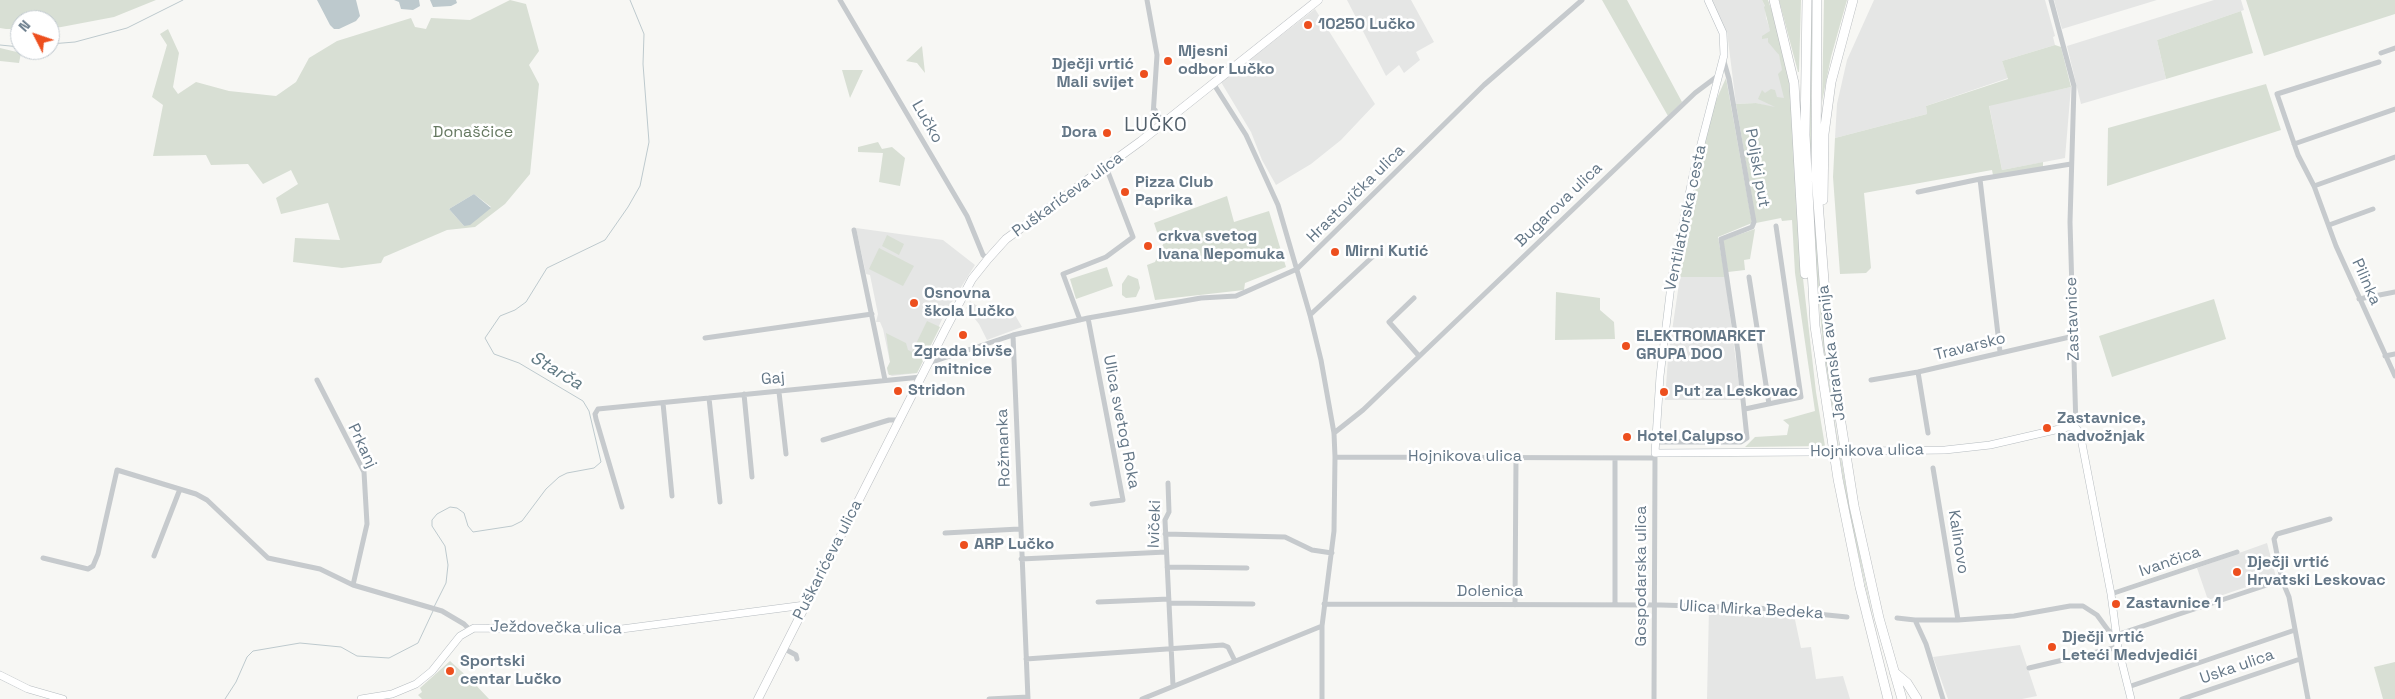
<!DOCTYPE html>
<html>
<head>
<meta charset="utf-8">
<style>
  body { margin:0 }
  #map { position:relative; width:2395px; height:699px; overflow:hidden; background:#f7f7f4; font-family:"Space Grotesk",sans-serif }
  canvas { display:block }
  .north { position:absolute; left:10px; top:10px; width:50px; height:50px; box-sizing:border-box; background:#fff; border:1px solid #c1c9cf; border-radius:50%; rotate:311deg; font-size:14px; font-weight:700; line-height:20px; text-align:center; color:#647787 }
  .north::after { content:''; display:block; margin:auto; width:18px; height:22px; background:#ed4f1e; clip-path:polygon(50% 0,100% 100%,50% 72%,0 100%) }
</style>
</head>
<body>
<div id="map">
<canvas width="2395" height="699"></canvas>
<div class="north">N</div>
</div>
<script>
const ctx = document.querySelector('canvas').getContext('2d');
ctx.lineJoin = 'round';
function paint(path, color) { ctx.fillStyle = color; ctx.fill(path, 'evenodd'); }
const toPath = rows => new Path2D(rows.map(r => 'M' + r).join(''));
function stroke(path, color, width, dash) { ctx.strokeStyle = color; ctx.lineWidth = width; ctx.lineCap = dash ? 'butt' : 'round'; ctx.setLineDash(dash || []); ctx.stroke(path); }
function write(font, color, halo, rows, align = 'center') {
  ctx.font = font + ' "Space Grotesk",sans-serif'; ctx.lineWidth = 5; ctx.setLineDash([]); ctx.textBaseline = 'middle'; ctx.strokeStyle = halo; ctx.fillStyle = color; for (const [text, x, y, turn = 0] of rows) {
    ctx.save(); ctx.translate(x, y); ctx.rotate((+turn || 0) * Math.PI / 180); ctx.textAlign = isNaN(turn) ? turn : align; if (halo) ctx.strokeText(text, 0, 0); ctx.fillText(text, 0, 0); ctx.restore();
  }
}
const built = toPath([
  [1347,0,1411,0,1434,42,1416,52,1420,60,1404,73,1399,65,1386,76],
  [1710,0,1762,0,1765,6,1766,18,1781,61,1788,112,1756,103,1736,104,1727,32],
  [1874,0,2045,0,2055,36,2053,37,2055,45,2002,61,2008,78,1926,106,1927,114,1835,138,1837,104,1847,60],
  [2054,0,2157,0,2062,29],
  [2214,0,2241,0,2244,10,2157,40,2166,79,2081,104,2067,46],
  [1315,9,1375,104,1341,140,1311,164,1276,185,1262,160,1251,132,1221,82],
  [2071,87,2065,158,2002,170,1989,105],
  [856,228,943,240,975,265,945,313,917,373,892,376,888,374,887,368,890,362,883,329,880,322,876,322,878,314,870,275,866,274],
  [1680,277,1725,277,1741,400,1665,400,1668,358],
  [970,301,992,316,997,313,1003,315,1009,305,1022,327,987,340,979,324,966,308],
  [2267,543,2276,577,2208,600,2197,568],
  [1709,608,1794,615,1801,648,1811,647,1816,679,1843,676,1850,699,1707,699],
  [2020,645,2037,696,2022,699,1948,699,1933,657]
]);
const green = toPath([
  [0,0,156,0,114,17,56,28,50,28,50,20,20,20,20,29,6,29,0,28],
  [510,0,526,4,539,51,529,65,539,84,530,174,505,204,475,227,447,230,384,257,381,263,342,268,293,262,295,238,340,240,328,203,281,214,276,198,298,184,291,170,263,184,248,164,211,165,206,155,153,156,163,105,152,97,167,45,160,34,168,29,179,53,173,87,178,94,196,82,229,91,276,96,296,82,309,58,337,41,411,18,415,27,426,29,431,18,470,20],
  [474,194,491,207,464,226,449,209],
  [1602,0,1627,0,1682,102,1668,116],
  [1762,0,1768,0,1784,46,1791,81,1801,261,1816,392,1825,446,1745,447,1755,437,1787,435,1789,425,1783,420,1815,411,1795,273,1792,220,1782,221,1781,218,1756,223,1736,104,1756,103,1775,107,1758,99,1762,90,1765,93,1771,89,1775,90,1777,97,1784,98,1778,74,1782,70,1779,55,1768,42,1768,38,1762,39,1762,36,1770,31,1764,7,1765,6],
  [1779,0,1801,0,1799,72,1798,72],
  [1811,0,1814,0,1811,96,1814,198,1822,313,1836,429,1847,493,1875,628,1847,504,1823,346,1812,218,1809,136],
  [1824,0,1847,0,1831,57,1822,102],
  [2246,0,2395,0,2395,14,2264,56],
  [2241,11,2253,53,2166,79,2157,40],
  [2055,45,2061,47,2071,87,1989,106,2002,170,2043,162,2043,167,1993,175,1992,170,1864,193,1871,268,1866,273,1840,274,1833,177,1835,138,1927,114,1926,106,2008,79,2002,61],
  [922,46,925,73,917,63,906,61],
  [0,48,21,53,19,63,0,61],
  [842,70,863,70,850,98],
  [1726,78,1752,223,1718,237,1725,277,1678,277,1679,263,1696,175,1714,105],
  [2266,84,2281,130,2107,186,2108,128],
  [878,142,882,149,892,147,905,158,900,186,879,182,883,153,858,152,858,147],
  [1227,196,1234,222,1269,211,1286,267,1245,283,1244,290,1155,300,1147,265,1155,262,1166,238,1157,232,1154,223],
  [1755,229,1750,259,1744,260,1745,270,1728,272,1723,240],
  [887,235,904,244,899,255,882,246],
  [879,248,914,266,903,286,869,269],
  [1107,267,1113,286,1076,299,1070,279],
  [1128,275,1138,279,1140,288,1136,297,1126,298,1122,295,1122,284],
  [1556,292,1600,298,1600,310,1614,322,1615,339,1555,340],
  [2214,299,2226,339,2112,377,2099,336],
  [927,321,940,327,917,373,889,375,887,368,890,362,886,333,906,343,908,350,912,352],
  [450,661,472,681,489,699,422,699,418,695,422,692,420,688],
  [2395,662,2395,699,2383,699,2374,667]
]);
const water = toPath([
  [317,0,356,0,360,16,356,21,339,29,334,29,330,25],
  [394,0,419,0,420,6,413,10,401,9,399,2],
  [430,0,456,0,457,3,451,6,433,7],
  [474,194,491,208,470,225,464,226,449,209]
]);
const stream = toPath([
  [50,44,75,42,127,28,183,0],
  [0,45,20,47],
  [434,607,446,583,448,565,445,546,432,526,432,520,437,514,450,507,457,508,464,513,468,526,473,532,512,526,522,521,546,489,559,477,567,473,594,468,601,462,589,411,583,401,519,363,494,354,485,338,500,316,515,310,526,302,547,268,605,240,628,207,640,186,649,142,643,64,644,34,630,0],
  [225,699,236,682,247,657,253,651,300,643,341,647,357,656,389,658,418,643,433,611]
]);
const minor = toPath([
  [840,0,967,216,983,255,988,259],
  [2051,0,2074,86,2070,222,2076,428],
  [2381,53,2395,48],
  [2379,62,2277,94,2298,155,2314,186,2336,246,2395,376],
  [1213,83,1246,135,1278,205,1310,315,1321,360,1334,433,1335,457,1334,531,1322,626,1322,699],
  [1155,110,1159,117,1167,120],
  [1143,138,1153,116,1157,55,1147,0],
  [2294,144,2395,109],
  [1980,179,2000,352],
  [2314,186,2395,157],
  [1918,192,1980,179,2071,164],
  [2329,225,2373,209],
  [854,230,885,380],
  [1749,277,1769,404],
  [1414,298,1389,322,1419,356],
  [2359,299,2395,292],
  [1310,315,1382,248],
  [1088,318,1123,500,1092,504],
  [1080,320,1063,274,1106,257,1133,237,1106,167],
  [1013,335,1028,699],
  [705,338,872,314],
  [2385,356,2395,354],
  [929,363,1013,335,1088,318,1201,298,1236,296,1297,269,1484,85,1582,0],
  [1918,372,1928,433],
  [317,380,364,472,367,524,353,585],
  [1871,380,1918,372,2074,336],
  [779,392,786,454],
  [744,394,752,477],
  [709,398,720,502],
  [663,403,672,496],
  [1745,409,1801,397,1776,226],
  [1334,433,1363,410,1633,152,1695,93,1719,75],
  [823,440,889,420,899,420],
  [1656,442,1741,442,1747,438,1738,352,1721,239,1752,227,1754,222,1729,79,1723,58],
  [1335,457,1655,458],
  [1933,468,1958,620],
  [1168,483,1169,512,1165,520,1173,686],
  [622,507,596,419,595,414,598,409,921,377],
  [945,533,1019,529],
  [1165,534,1285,537,1312,550,1332,553],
  [154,556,180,489],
  [43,558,88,569,93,566,98,554,117,470,196,494,207,500,268,558,320,569,353,585,442,611,464,624,469,629],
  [1021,559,1166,552],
  [1167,567,1247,568],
  [2111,594,2237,552],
  [1098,602,1169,599],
  [1169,603,1253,604],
  [1324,604,1661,605,1758,608,1847,617],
  [1515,605,1516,458],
  [1615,605,1615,458],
  [1897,618,1915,620,1958,620,2014,616,2070,606,2083,606,2097,615,2108,630,2116,635,2282,580],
  [1915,620,1926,644,1943,699],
  [783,648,796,655,797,659],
  [1026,659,1223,645,1228,647,1235,661],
  [2029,668,2118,647],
  [2128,687,2295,630],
  [989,699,1028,697],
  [1142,699,1322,626],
  [1654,699,1655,455],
  [2182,699,2300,659],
  [2308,699,2289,597,2282,580,2274,539,2277,534,2330,519]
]);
const secondary = toPath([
  [1708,0,1723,33,1724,55,1693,175,1672,277,1660,376,1655,453,1812,452],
  [1865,451,1945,450,1990,445,2068,427,2076,428,2080,433,2111,594,2118,647,2131,699],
  [0,675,28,689,63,699],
  [361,699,392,694,416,684,432,671,460,636,474,628,614,630,805,605]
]);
const primary = toPath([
  [758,699,945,330,972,279,988,259,1006,239,1141,141,1318,0]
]);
const motorway = toPath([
  [1774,0,1794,83,1805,274],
  [1807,0,1805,135,1815,326,1838,479,1860,587,1888,699],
  [1817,0,1816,175,1829,347,1854,506,1879,618,1902,699],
  [1823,200,1824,134,1831,82,1853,0],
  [1894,672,1907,683,1917,699]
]);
const secondaryBridge = toPath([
  [1812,452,1865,451]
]);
const markers = [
  [1308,25,5,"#ed4f1e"],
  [1168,61,5,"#ed4f1e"],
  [1144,74,5,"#ed4f1e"],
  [1107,133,5,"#ed4f1e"],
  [1125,192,5,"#ed4f1e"],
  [1148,246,5,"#ed4f1e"],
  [1335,252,5,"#ed4f1e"],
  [914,303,5,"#ed4f1e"],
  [963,335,5,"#ed4f1e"],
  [1626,346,5,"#ed4f1e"],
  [898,391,5,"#ed4f1e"],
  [1664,392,5,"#ed4f1e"],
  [2047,428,5,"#ed4f1e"],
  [1627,437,5,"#ed4f1e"],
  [964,545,5,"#ed4f1e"],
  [2237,572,5,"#ed4f1e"],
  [2116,604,5,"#ed4f1e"],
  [2052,647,5,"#ed4f1e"],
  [450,671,5,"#ed4f1e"]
];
const poiNames = [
  ["10250 Lučko",1318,25],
  ["Mjesni",1178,52],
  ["odbor Lučko",1178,70],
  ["Dječji vrtić",1134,65,"right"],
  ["Mali svijet",1134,83,"right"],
  ["Dora",1097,133,"right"],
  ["Pizza Club",1135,183],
  ["Paprika",1135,201],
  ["crkva svetog",1158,237],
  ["Ivana Nepomuka",1158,255],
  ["Mirni Kutić",1345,252],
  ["Osnovna",924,294],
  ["škola Lučko",924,312],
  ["ELEKTROMARKET",1636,337],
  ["GRUPA DOO",1636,355],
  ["Zgrada bivše",963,352,"center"],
  ["mitnice",963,370,"center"],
  ["Stridon",908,391],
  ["Put za Leskovac",1674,392],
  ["Zastavnice,",2057,419],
  ["nadvožnjak",2057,437],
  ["Hotel Calypso",1637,437],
  ["ARP Lučko",974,545],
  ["Dječji vrtić",2247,563],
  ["Hrvatski Leskovac",2247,581],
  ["Zastavnice 1",2126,604],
  ["Dječji vrtić",2062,638],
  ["Leteći Medvjedići",2062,656],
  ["Sportski",460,662],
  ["centar Lučko",460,680]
];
const streetNames = [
  ["Lučko",927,122,60],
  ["Poljski put",1757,168,80],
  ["Hrastovička ulica",1356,194,-45],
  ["Puškarićeva ulica",1068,195,-36],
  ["Bugarova ulica",1559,205,-44],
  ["Ventilatorska cesta",1686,218,-78],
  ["Pilinka",2366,282,66],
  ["Zastavnice",2073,319,-92],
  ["Travarsko",1970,347,-14],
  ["Jadranska avenija",1832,353,-97],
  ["Gaj",773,379,-5],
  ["Ulica svetog Roka",1121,422,79],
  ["Prkanj",362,446,65],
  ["Rožmanka",1004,448,-92],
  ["Hojnikova ulica",1867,451,-1],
  ["Hojnikova ulica",1465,457],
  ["Ivičeki",1155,524,-88],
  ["Kalinovo",1958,542,81],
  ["Puškarićeva ulica",828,560,-63],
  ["Ivančica",2170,562,-19],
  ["Gospodarska ulica",1642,576,-90],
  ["Dolenica",1490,592],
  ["Ulica Mirka Bedeka",1751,610,3],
  ["Ježdovečka ulica",556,628,1],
  ["Uska ulica",2237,667,-19]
];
const parkNames = [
  ["Donaščice",473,133]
];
const waterNames = [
  ["Starča",556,371,31]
];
const quarterNames = [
  ["LUČKO",1156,126]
];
paint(built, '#e5e6e5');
paint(green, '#d8dfd4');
paint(water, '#bdc9cd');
stroke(stream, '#bdc9cd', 1);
stroke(secondary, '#b6bcc0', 8);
stroke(primary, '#b9bdc1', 9);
stroke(motorway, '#b8bcbf', 10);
stroke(minor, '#c6cacd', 5);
stroke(secondary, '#fff', 7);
stroke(primary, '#fff', 8);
stroke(motorway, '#fff', 9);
stroke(secondaryBridge, '#b6bcc0', 8, []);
stroke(secondaryBridge, '#fff', 7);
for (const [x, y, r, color] of markers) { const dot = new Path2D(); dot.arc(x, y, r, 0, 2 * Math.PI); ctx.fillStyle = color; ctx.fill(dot); stroke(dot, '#fff', 2); }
write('bold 16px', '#647787', '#fff', poiNames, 'left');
write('16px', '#647787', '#fff', streetNames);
write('16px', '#657860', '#fff', parkNames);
write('italic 18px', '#607983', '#fff', waterNames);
ctx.letterSpacing = '1px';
write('19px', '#53606b', '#fff', quarterNames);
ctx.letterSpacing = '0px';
</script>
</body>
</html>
